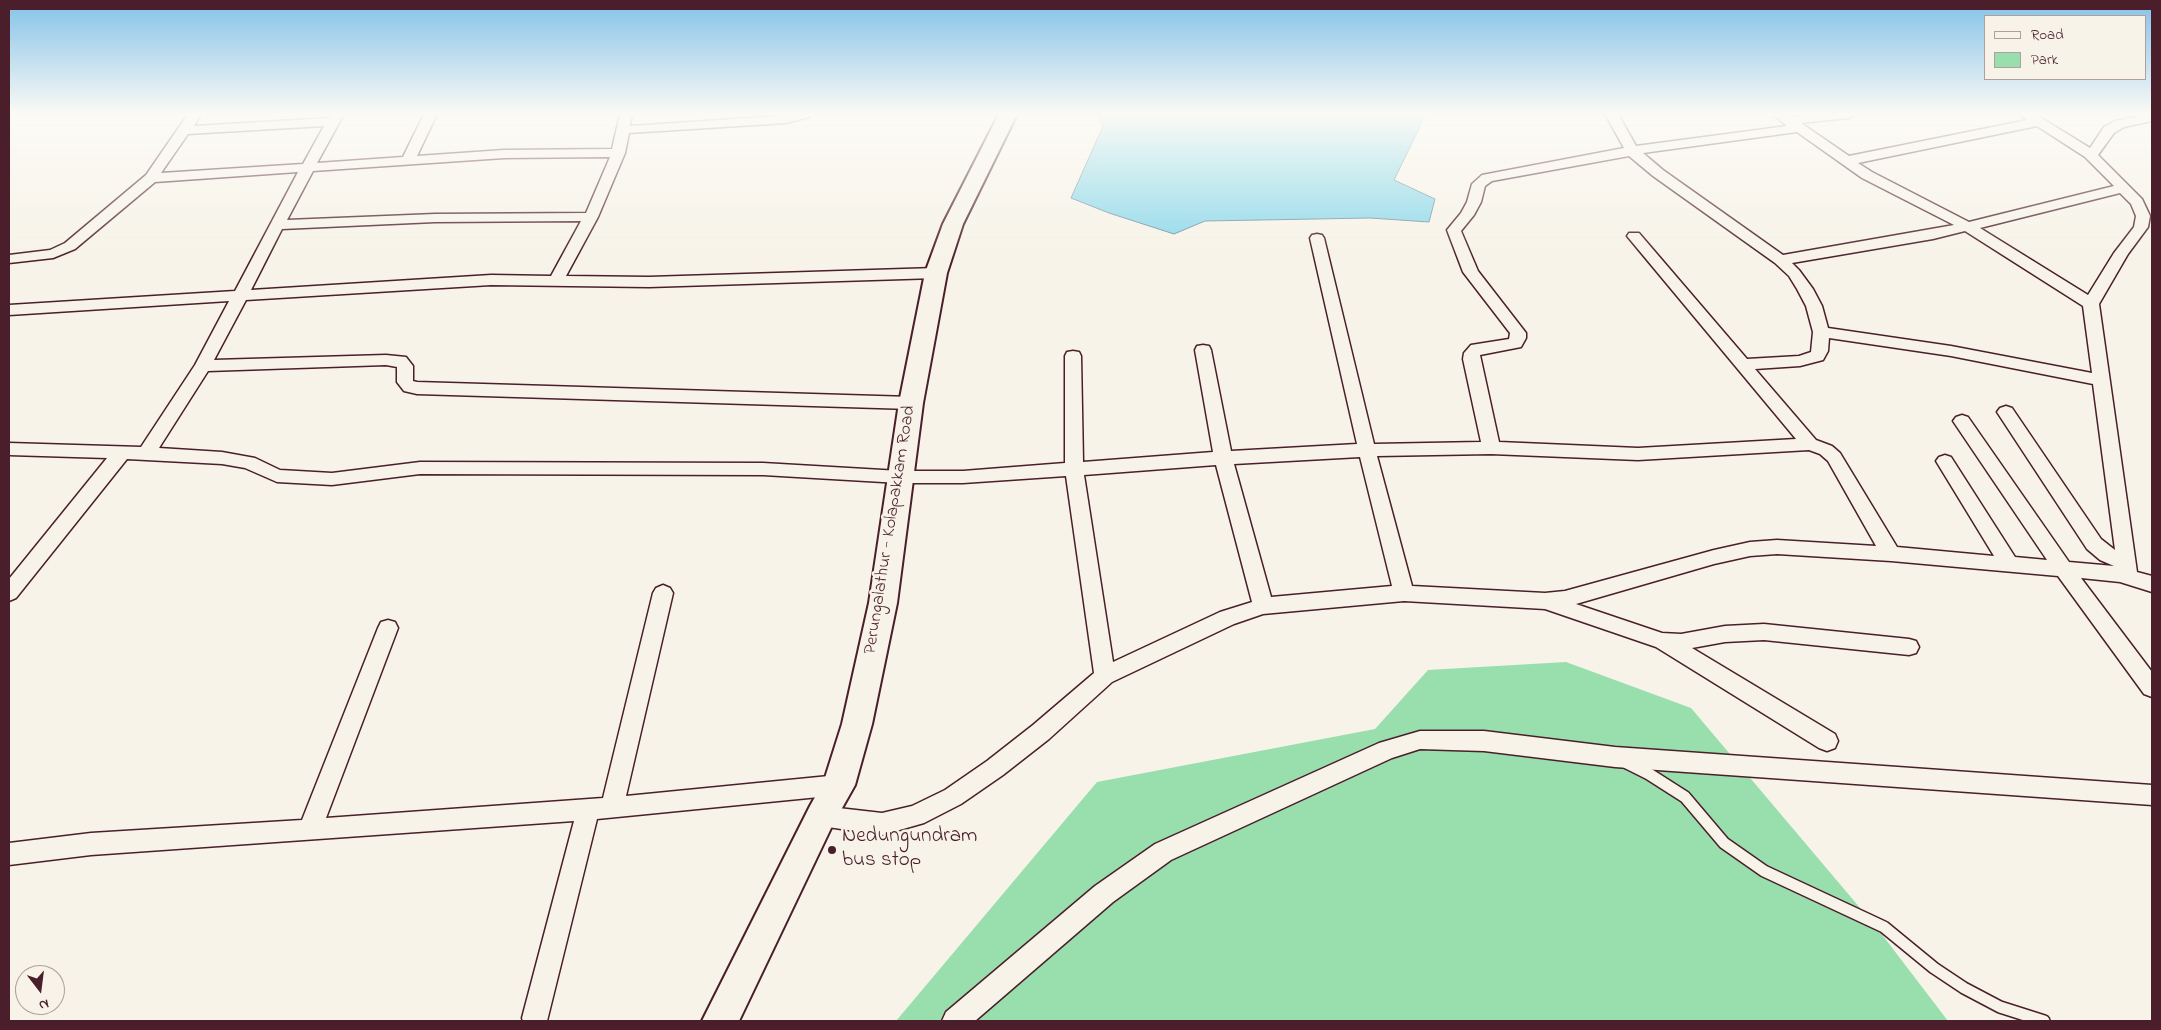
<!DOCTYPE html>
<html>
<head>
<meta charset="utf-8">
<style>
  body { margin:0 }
  #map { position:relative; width:2161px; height:1030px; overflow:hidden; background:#f7f3e8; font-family:"Indie Flower",sans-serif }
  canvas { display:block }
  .frame { position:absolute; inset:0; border:10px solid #4a1f2b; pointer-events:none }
  .legend { position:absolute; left:1984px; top:15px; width:162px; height:65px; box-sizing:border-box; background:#f7f3e8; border:1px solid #b29e9c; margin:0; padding:6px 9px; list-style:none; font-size:15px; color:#4a1f2b }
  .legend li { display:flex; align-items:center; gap:10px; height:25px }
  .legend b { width:25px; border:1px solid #b29e9c }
  .north { position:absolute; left:15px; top:965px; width:50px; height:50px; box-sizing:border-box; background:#f7f3e8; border:1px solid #b29e9c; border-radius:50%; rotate:165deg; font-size:14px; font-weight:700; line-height:20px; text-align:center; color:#4a1f2b }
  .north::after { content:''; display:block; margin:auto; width:18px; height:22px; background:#4a1f2b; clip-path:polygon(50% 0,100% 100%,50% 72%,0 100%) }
</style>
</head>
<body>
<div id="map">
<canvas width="2161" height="1030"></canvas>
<div class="frame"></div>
<ul class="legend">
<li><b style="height:6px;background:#f7f3e8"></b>Road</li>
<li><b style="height:14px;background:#99dfad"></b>Park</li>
</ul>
<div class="north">N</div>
</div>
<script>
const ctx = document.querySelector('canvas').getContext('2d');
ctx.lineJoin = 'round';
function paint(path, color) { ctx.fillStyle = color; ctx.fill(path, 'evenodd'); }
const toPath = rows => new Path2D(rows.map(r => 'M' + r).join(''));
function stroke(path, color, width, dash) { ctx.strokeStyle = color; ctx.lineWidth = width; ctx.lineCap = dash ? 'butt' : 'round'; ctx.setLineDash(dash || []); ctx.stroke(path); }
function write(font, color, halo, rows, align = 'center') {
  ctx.font = font + ' "Indie Flower",sans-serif'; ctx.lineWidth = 5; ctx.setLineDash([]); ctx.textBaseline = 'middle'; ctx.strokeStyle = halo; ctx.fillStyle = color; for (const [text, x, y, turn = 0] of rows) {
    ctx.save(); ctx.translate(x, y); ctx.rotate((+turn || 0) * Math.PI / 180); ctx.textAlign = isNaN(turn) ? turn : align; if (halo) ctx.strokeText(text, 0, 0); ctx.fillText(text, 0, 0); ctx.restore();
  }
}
const green = toPath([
  [1566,662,1691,708,1877,928,1948,1021,896,1021,1097,782,1375,729,1428,670]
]);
const water = toPath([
  [1097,114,1426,114,1394,180,1435,199,1429,222,1370,218,1205,221,1174,234,1109,213,1071,198,1103,126,1097,114]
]);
const lane = toPath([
  [1627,763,1649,774,1685,797,1724,843,1764,871,1884,927,1934,968,1964,988,2000,1007,2044,1021]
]);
const street = toPath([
  [188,114,201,114,194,126,329,118,331,114,344,114,317,163,403,157,424,114,437,114,417,156,504,150,612,149,620,114,632,114,630,126,810,114,809,117,786,123,629,133,625,153,598,217,566,276,649,277,936,268,941,270,944,273,941,276,936,278,649,287,491,285,246,300,214,360,386,355,406,357,413,366,413,381,417,382,911,397,917,399,920,403,917,407,911,409,417,394,404,391,397,382,397,367,386,365,208,371,159,448,222,452,255,458,280,470,332,473,420,462,763,463,900,471,963,471,1065,463,1065,356,1067,352,1073,351,1079,352,1081,356,1083,462,1213,452,1195,350,1197,346,1203,345,1209,346,1211,350,1231,451,1357,444,1310,238,1312,235,1317,234,1322,235,1324,238,1374,444,1481,442,1463,359,1464,353,1471,345,1509,339,1510,333,1463,272,1447,230,1461,213,1467,202,1472,184,1482,175,1624,148,1605,114,1618,114,1636,146,1787,126,1773,114,1788,114,1792,117,1813,114,1855,114,1849,118,1801,123,1849,156,2027,120,2020,114,2035,114,2090,148,2104,127,2115,121,2152,114,2152,121,2124,127,2114,133,2098,155,2142,199,2150,216,2148,227,2128,254,2099,304,2137,572,2152,576,2152,592,2120,582,2081,578,2152,672,2152,697,2144,694,2058,576,1891,561,1777,554,1750,556,1714,564,1576,604,1662,633,1681,634,1725,626,1764,624,1909,639,1916,641,1919,647,1916,653,1909,655,1764,640,1725,642,1692,648,1835,734,1838,741,1835,748,1827,751,1819,748,1656,647,1545,609,1404,601,1263,614,1234,624,1112,682,1049,739,1003,775,961,804,924,823,882,835,821,826,813,823,809,816,813,809,821,806,882,813,912,806,945,790,987,761,1033,725,1094,673,1066,476,963,483,900,483,763,475,420,474,332,485,277,482,245,468,222,464,127,459,16,598,9,601,9,579,107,458,9,455,9,443,141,447,195,365,229,301,9,315,9,305,235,291,298,172,155,182,75,249,53,258,9,263,9,255,50,250,65,243,146,175,188,114],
  [324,126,303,164,161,173,188,134,324,126],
  [2037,126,2085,157,2114,186,1969,222,1872,172,1858,163,2037,126],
  [1797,132,1862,178,1954,225,1783,255,1663,170,1643,153,1797,132],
  [1629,156,1653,176,1775,263,1789,276,1797,289,1806,306,1813,332,1811,352,1799,356,1747,359,1639,233,1629,233,1627,236,1796,439,1638,448,1499,442,1480,355,1521,347,1526,338,1526,333,1478,271,1461,231,1474,215,1481,202,1485,186,1492,181,1629,156],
  [610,157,586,213,435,214,287,220,313,171,504,158,610,157],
  [2120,193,2131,204,2136,216,2134,227,2114,253,2088,295,1980,228,2120,193],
  [581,221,551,276,491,275,251,290,282,229,435,222,581,221],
  [1965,231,2083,306,2092,373,1951,346,1828,328,1822,306,1813,289,1799,270,1792,263,1933,239,1965,231],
  [1829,338,1951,356,2093,384,2115,550,2101,539,2012,408,2006,406,2000,408,1997,412,2087,549,2100,560,2114,566,2069,562,1968,417,1962,415,1956,417,1953,421,2047,560,2015,557,1951,457,1945,455,1939,457,1936,461,1994,556,1897,547,1840,453,1832,446,1816,440,1755,369,1800,366,1823,360,1828,351,1829,338],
  [1809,450,1820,454,1828,461,1876,546,1777,540,1750,542,1714,550,1565,591,1545,593,1412,586,1377,456,1491,454,1638,460,1809,450],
  [1360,457,1392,586,1271,597,1234,464,1360,457],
  [1216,465,1252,602,1220,612,1113,662,1084,475,1216,465],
  [663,585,670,588,673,593,626,796,839,775,847,778,850,785,847,792,839,795,597,819,547,1021,523,1021,522,1018,574,821,91,855,9,865,9,843,91,833,302,820,378,628,381,622,388,620,395,622,398,628,326,818,603,798,653,593,656,588,663,585],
  [1420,731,1484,731,1615,747,2152,785,2152,805,1615,767,1484,751,1420,749,1392,758,1171,860,1113,902,975,1021,942,1021,946,1012,1095,886,1155,844,1379,743,1420,731]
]);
const secondary = toPath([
  [999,114,1017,114,963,224,947,273,923,403,897,603,872,724,855,785,832,826,739,1021,702,1021,810,806,824,781,842,724,869,603,899,403,925,273,943,224,999,114]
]);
const markers = [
  [832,850,5,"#4a1f2b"]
];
const streetNames = [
  ["Perungalathur - Kolapakkam Road",891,530,-81]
];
const nearPoinames = [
  ["Nedungundram",842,838],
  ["bus stop",842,862]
];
paint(green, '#99dfad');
paint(water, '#8bd8ea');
stroke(water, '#718e9e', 1);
stroke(lane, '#4a1f2b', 14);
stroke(street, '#4a1f2b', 3);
stroke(secondary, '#4a1f2b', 4);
stroke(lane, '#f7f3e8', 11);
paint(street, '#f7f3e8');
paint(secondary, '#f7f3e8');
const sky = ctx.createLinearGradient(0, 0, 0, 259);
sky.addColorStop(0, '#83c2e9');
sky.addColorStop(0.44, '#fbfaf5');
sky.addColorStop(1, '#fbfaf500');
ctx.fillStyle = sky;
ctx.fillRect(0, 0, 2161, 259);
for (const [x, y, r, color] of markers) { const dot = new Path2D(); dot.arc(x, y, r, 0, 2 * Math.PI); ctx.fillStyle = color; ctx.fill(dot); stroke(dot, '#f7f3e8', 2); }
write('18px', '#4a1f2b', '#f7f3e8', streetNames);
write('21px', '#4a1f2b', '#f7f3e8', nearPoinames, 'left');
</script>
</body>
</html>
